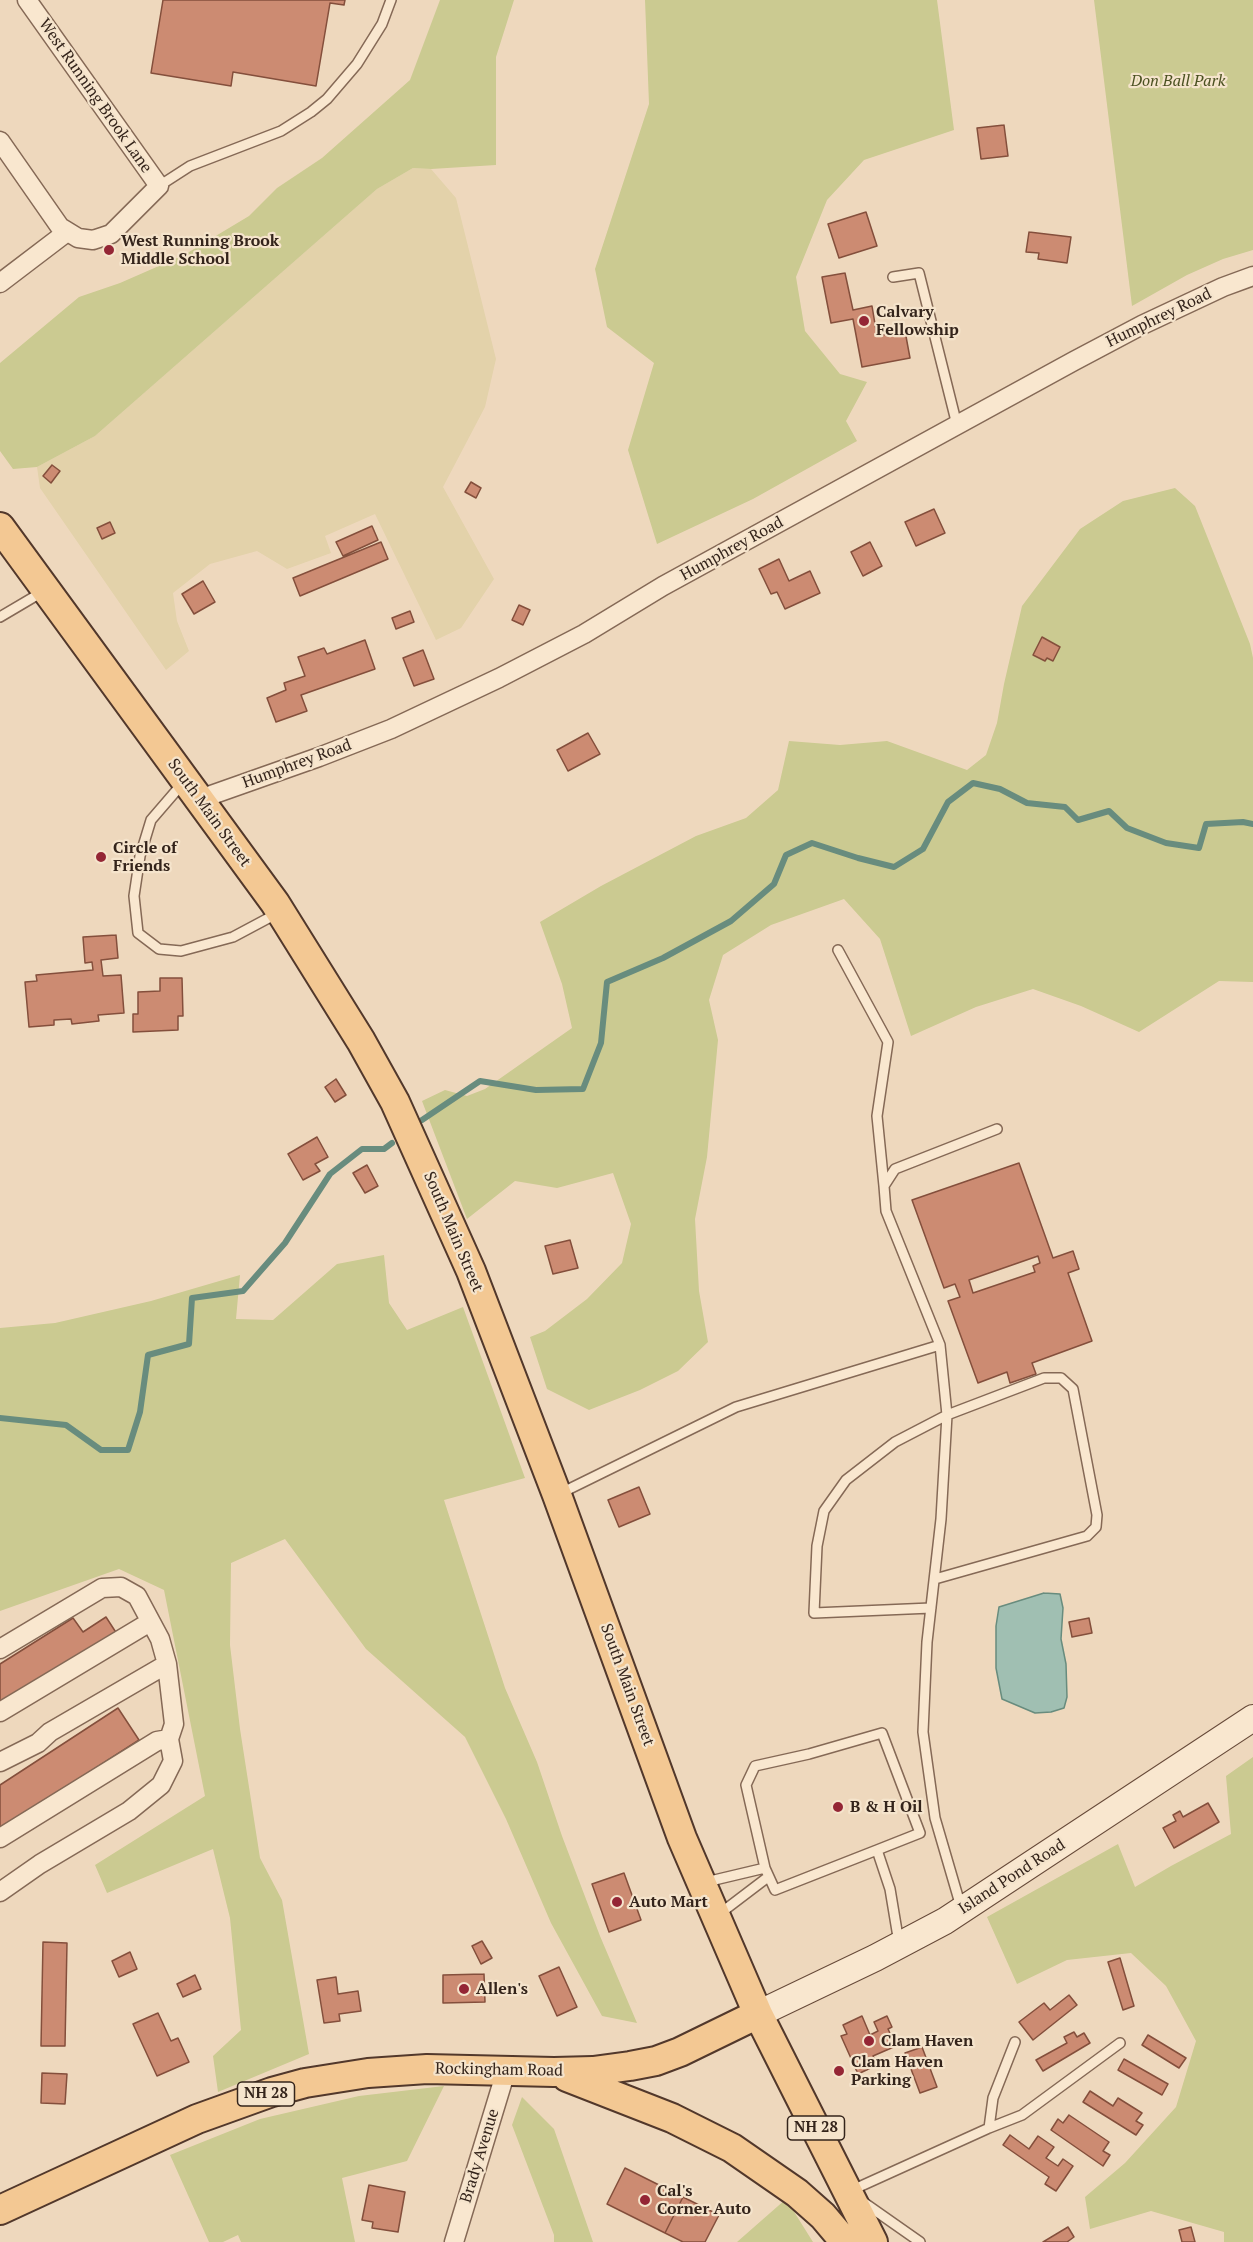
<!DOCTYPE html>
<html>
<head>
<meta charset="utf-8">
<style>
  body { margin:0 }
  canvas { display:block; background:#eed8bd }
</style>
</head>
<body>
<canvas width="1253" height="2242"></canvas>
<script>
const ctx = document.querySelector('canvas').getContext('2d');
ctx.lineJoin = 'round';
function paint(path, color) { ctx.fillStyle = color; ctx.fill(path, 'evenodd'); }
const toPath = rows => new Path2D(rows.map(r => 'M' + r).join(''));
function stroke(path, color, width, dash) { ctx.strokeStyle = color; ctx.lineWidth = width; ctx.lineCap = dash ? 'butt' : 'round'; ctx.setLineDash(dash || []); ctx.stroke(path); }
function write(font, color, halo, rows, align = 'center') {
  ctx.font = font + ' "PT Serif",serif'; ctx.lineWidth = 4.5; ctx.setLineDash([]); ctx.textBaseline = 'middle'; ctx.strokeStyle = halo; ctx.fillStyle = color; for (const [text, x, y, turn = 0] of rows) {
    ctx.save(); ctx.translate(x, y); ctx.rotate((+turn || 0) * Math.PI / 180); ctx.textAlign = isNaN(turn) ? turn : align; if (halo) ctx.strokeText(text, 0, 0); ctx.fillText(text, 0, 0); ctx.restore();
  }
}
const farmland = toPath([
  [413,168,431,169,456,198,496,359,485,407,443,487,494,579,461,628,436,640,375,514,325,536,331,553,287,569,257,551,210,564,173,593,177,621,189,651,166,670,40,488,37,467,95,436,377,189]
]);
const green = toPath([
  [440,0,514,0,496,57,496,165,431,169,413,168,377,189,95,436,37,467,13,469,0,451,0,363,79,297,120,283,184,255,249,216,277,188,322,158,410,80],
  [645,0,937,0,954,130,864,160,827,200,796,277,805,331,840,374,867,382,846,421,857,441,753,499,657,544,628,450,654,363,607,327,595,269,649,104],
  [1094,0,1253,0,1253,250,1223,259,1187,275,1132,306],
  [1175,488,1195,506,1250,644,1253,658,1253,982,1219,981,1139,1032,1081,1006,1033,989,976,1007,911,1036,880,939,844,899,771,925,723,955,709,1000,718,1040,707,1157,695,1219,699,1291,708,1342,678,1371,640,1390,589,1410,547,1389,530,1337,545,1331,587,1299,622,1263,631,1224,613,1173,557,1188,515,1181,467,1219,422,1101,445,1090,467,1096,485,1089,572,1028,562,984,540,922,601,886,696,836,746,818,778,790,789,741,840,745,887,741,967,770,986,755,997,723,1004,684,1022,606,1080,529,1123,501],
  [384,1255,389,1303,407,1330,463,1307,525,1478,444,1500,505,1688,537,1762,562,1836,600,1936,637,2023,602,2016,551,1923,506,1819,465,1737,366,1649,285,1539,231,1563,230,1645,240,1729,260,1858,282,1900,309,2054,218,2092,213,2056,241,2030,230,1918,213,1849,107,1893,95,1865,205,1796,164,1590,119,1569,0,1611,0,1328,55,1323,151,1301,240,1275,236,1319,273,1320,337,1264],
  [1253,1757,1253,2242,1224,2242,1224,2232,1151,2211,1090,2229,1085,2197,1125,2163,1176,2107,1196,2041,1166,1986,1131,1953,1067,1960,1017,1984,987,1917,1118,1844,1135,1887,1171,1866,1231,1834,1226,1776],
  [444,2086,407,2161,342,2178,355,2242,241,2242,238,2235,223,2242,209,2242,170,2155,260,2119,359,2096],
  [522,2097,554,2129,593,2242,554,2242,554,2235,512,2125],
  [786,2199,813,2242,737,2242]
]);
const water = toPath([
  [1044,1593,1060,1594,1063,1608,1061,1639,1066,1664,1067,1697,1064,1708,1051,1712,1035,1713,1002,1699,996,1668,996,1626,999,1607,1044,1593]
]);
const stream = toPath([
  [422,1120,480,1081,536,1090,583,1089,601,1043,607,982,663,958,731,921,774,884,786,855,812,843,858,858,894,867,923,849,948,802,973,783,1000,789,1027,803,1065,807,1078,820,1109,811,1127,828,1166,843,1199,848,1206,824,1243,822,1253,824],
  [0,1418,66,1425,101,1450,128,1450,140,1412,148,1355,189,1344,192,1298,243,1291,285,1243,330,1174,362,1149,384,1149,392,1143]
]);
const building = toPath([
  [163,0,345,0,344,5,330,3,316,86,233,72,231,86,151,73,163,0],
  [1004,125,1008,156,981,159,977,128,1004,125],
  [866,212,877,246,839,258,828,224,866,212],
  [1029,232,1071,237,1067,263,1038,259,1039,253,1026,252,1029,232],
  [845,273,853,310,872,306,877,336,905,331,910,358,862,367,853,319,831,323,822,277,845,273],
  [52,465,60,471,51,483,43,476,52,465],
  [471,482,481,488,476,498,465,492,471,482],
  [934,509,945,533,916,546,905,522,934,509],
  [110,522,115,533,102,539,97,528,110,522],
  [372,526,378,540,343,556,336,542,372,526],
  [381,542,388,559,300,596,293,578,381,542],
  [870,542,882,566,863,576,851,552,870,542],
  [779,559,789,581,810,571,820,593,785,609,777,592,771,594,759,569,779,559],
  [203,581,215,602,194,614,182,594,203,581],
  [519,605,530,610,523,625,512,620,519,605],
  [410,611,414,622,396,629,392,618,410,611],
  [1042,637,1060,647,1053,661,1047,658,1045,661,1033,655,1042,637],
  [365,640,375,669,301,695,307,711,276,722,267,698,286,690,284,683,305,676,298,657,324,648,327,654,365,640],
  [423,650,434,679,414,686,403,658,423,650],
  [588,733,600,754,568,771,557,750,588,733],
  [116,935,118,958,101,960,103,976,121,975,124,1013,98,1015,99,1021,72,1024,71,1019,54,1020,54,1025,29,1027,25,982,37,981,36,975,93,970,92,962,85,963,83,937,116,935],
  [160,978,182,978,183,1016,178,1016,178,1030,133,1032,133,1014,138,1014,138,992,160,991,160,978],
  [336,1079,346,1095,335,1102,325,1087,336,1079],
  [317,1137,328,1157,315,1164,320,1171,303,1180,288,1154,317,1137],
  [1019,1163,1053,1258,1073,1251,1079,1269,1068,1273,1092,1341,1032,1363,1036,1374,1010,1383,1007,1372,978,1383,948,1301,960,1297,955,1284,944,1288,912,1200,1019,1163],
  [1038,1256,1040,1263,1033,1266,1035,1272,973,1293,969,1280,1038,1256],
  [367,1165,378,1186,365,1193,353,1173,367,1165],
  [570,1240,578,1268,553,1274,545,1246,570,1240],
  [639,1487,650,1514,619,1527,608,1500,639,1487],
  [106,1617,117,1634,0,1709,0,1664,73,1618,83,1632,106,1617],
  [1089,1618,1092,1633,1072,1637,1069,1622,1089,1618],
  [118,1708,139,1740,0,1830,0,1785,118,1708],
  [1208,1803,1219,1822,1174,1848,1163,1828,1176,1821,1173,1815,1180,1811,1183,1817,1208,1803],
  [624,1873,641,1920,609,1932,592,1884,624,1873],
  [482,1941,492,1958,481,1964,472,1946,482,1941],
  [43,1942,67,1943,65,2046,41,2046,43,1942],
  [130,1952,137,1969,119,1977,112,1961,130,1952],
  [1120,1958,1134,2006,1123,2010,1108,1962,1120,1958],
  [559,1967,577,2007,557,2016,539,1976,559,1967],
  [484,1974,485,2002,443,2003,443,1975,484,1974],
  [195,1975,201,1989,183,1997,177,1984,195,1975],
  [336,1977,338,1994,358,1991,361,2011,339,2014,340,2021,324,2023,317,1980,336,1977],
  [1069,1995,1077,2005,1033,2040,1019,2022,1044,2003,1050,2010,1069,1995],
  [158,2013,171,2041,178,2038,189,2062,157,2076,133,2024,158,2013],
  [862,2016,870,2035,878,2031,874,2022,887,2016,892,2027,888,2029,896,2046,873,2056,877,2065,858,2074,841,2036,847,2034,843,2025,862,2016],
  [1074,2032,1077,2037,1084,2033,1090,2043,1043,2071,1036,2060,1067,2043,1064,2037,1074,2032],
  [1148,2035,1186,2058,1179,2068,1142,2045,1148,2035],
  [922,2047,937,2087,920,2093,905,2053,922,2047],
  [1124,2059,1168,2084,1162,2095,1118,2070,1124,2059],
  [42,2073,67,2074,65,2104,41,2103,42,2073],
  [1090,2091,1113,2106,1118,2098,1142,2113,1136,2121,1143,2125,1136,2135,1083,2102,1090,2091],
  [1069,2115,1109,2142,1103,2151,1110,2155,1103,2166,1051,2130,1058,2119,1063,2123,1069,2115],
  [1010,2135,1029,2149,1038,2136,1054,2147,1046,2158,1058,2166,1063,2159,1073,2166,1056,2191,1045,2184,1049,2177,1003,2145,1010,2135],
  [625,2168,683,2197,665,2233,607,2204,625,2168],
  [369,2185,405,2192,398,2232,372,2228,373,2222,362,2220,369,2185],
  [683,2197,719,2215,705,2242,683,2242,665,2233,683,2197],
  [1068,2227,1074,2237,1067,2242,1043,2242,1068,2227],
  [1191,2227,1195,2242,1182,2242,1179,2230,1191,2227]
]);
const lane = toPath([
  [159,186,190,166,281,131,311,112,327,99,357,64,382,24,391,0],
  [893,277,919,273,957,425],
  [0,617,44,591],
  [182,784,151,820,140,856,134,896,138,933,159,949,181,951,233,937,278,913],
  [838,950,888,1042,877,1116,884,1186],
  [559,1494,736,1407,940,1345],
  [931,1608,814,1613,817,1546,824,1511,846,1480,895,1442,947,1415,1044,1378,1061,1378,1073,1389,1097,1515,1096,1527,1087,1536,935,1579],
  [877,1850,920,1833,882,1733,809,1754,755,1766,746,1785,765,1868,775,1890,877,1850,890,1889,899,1943],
  [706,1882,765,1868],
  [961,1907,935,1818,923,1732,927,1642,941,1519,947,1415,940,1345,886,1211,884,1186,895,1169,997,1129],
  [718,1915,768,1877],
  [989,2128,993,2098,1015,2042],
  [850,2191,989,2128,1022,2115,1120,2043],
  [863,2202,920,2242]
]);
const street = toPath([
  [0,141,60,227,78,238,93,240,111,234,159,186,27,0],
  [0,283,67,232],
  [200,799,319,757,391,729,499,678,584,634,663,586,1074,361,1142,325,1223,287,1253,276],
  [0,1649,102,1588,121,1587,137,1596,160,1639,167,1664,174,1724,169,1739,173,1761,161,1785,129,1811,40,1864,0,1892],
  [0,1712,150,1622],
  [0,1762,38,1743,50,1732,167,1664],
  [0,1838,157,1741,169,1739],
  [454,2242,506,2071]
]);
const secondary = toPath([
  [758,2014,875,1958,945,1921,1253,1718]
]);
const primary = toPath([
  [0,527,275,903,361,1041,395,1102,471,1271,557,1495,682,1838,758,2014,873,2242],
  [567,2077,672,2118,732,2148,797,2193,823,2216,845,2242],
  [0,2210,197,2119,272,2092,305,2083,368,2073,427,2069,554,2072,593,2071,630,2066,656,2061,680,2052,758,2014]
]);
const markers = [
  [109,250,6,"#942635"],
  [864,321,6,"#942635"],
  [101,857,6,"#942635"],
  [838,1807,6,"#942635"],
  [617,1902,6,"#942635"],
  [464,1989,6,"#942635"],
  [869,2041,6,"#942635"],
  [839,2071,6,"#942635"],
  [645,2200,6,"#942635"]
];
const shields = [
  [266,2094,57],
  [816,2128,57]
];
const shieldNames = [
  ["NH 28",266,2094],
  ["NH 28",816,2128]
];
const parkNames = [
  ["Don Ball Park",1178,81]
];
const streetNames = [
  ["West Running Brook Lane",95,96,55],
  ["Humphrey Road",1159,318,-26],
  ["Humphrey Road",732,549,-29],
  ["Humphrey Road",297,764,-20],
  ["South Main Street",209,813,54],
  ["South Main Street",453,1232,67],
  ["South Main Street",627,1685,70],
  ["Island Pond Road",1012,1877,-33],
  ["Rockingham Road",499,2070,1],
  ["Brady Avenue",480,2156,-73]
];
const poiNames = [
  ["West Running Brook",121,241],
  ["Middle School",121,259],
  ["Calvary",876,312],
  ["Fellowship",876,330],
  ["Circle of",113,848],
  ["Friends",113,866],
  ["B & H Oil",850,1807],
  ["Auto Mart",629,1902],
  ["Allen's",476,1989],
  ["Clam Haven",881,2041],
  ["Clam Haven",851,2062],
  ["Parking",851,2080],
  ["Cal's",657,2191],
  ["Corner Auto",657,2209]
];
paint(farmland, '#e3d2aa');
paint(green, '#cbca91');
paint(water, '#a0bfb2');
stroke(water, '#688c7e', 1.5);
stroke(stream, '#688c7e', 6);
paint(building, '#cc8b72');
stroke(building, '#844f3c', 1.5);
stroke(lane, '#856956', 12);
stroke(street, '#856956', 21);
stroke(secondary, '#674a39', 28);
stroke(primary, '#52382b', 32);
stroke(lane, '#f9e7cf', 9);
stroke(street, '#f9e7cf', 18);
stroke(secondary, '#f9e7cf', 26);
stroke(primary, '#f3c893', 28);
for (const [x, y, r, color] of markers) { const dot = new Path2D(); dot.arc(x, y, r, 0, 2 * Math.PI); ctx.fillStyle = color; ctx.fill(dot); stroke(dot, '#f5e4cc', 2); }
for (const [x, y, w] of shields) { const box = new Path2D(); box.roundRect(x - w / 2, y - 12, w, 24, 4.5); ctx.fillStyle = '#f5e4cc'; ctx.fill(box); stroke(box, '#34241b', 1.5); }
write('bold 15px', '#34241b', null, shieldNames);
write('italic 16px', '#4b5121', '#f5e4cc', parkNames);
write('16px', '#34241b', '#f5e4cc', streetNames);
write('bold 16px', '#34241b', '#f5e4cc', poiNames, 'left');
</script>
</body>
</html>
